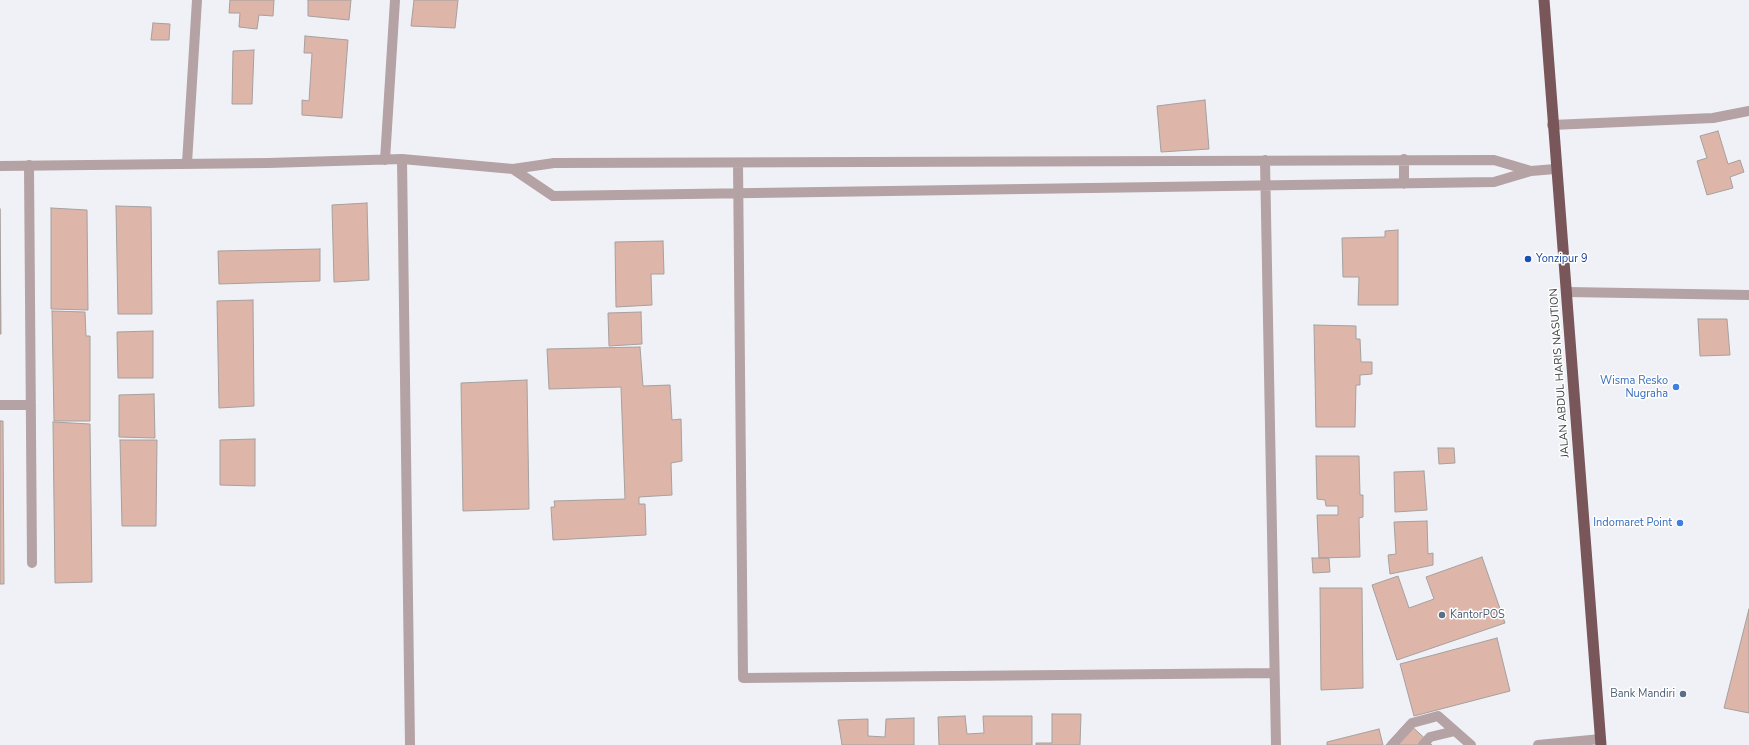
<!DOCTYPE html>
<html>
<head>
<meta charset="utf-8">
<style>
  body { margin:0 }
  canvas { display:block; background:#eff1f6 }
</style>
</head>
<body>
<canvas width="1749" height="745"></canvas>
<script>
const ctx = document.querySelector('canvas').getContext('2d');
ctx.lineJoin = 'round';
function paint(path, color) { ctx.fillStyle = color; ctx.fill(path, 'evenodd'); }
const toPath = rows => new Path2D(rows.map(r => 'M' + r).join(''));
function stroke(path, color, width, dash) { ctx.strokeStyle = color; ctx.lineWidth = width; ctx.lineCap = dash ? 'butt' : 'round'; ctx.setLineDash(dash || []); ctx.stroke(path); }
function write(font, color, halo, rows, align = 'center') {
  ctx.font = font + ' "Nunito Sans",sans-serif'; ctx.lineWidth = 3; ctx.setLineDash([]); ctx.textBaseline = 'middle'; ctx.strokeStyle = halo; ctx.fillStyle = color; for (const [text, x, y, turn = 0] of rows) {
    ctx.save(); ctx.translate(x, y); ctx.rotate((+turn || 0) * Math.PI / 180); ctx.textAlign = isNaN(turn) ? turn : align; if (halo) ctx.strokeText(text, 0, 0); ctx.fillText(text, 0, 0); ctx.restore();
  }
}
const building = toPath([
  [230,0,274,0,273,16,259,15,257,29,239,27,240,13,229,13,230,0],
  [308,0,351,0,349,20,308,16,308,0],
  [414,0,458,0,455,28,411,26,414,0],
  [153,23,170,24,169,40,151,40,153,23],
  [305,36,348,40,342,118,302,115,302,100,309,101,312,53,304,53,305,36],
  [254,50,252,104,232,104,233,51,254,50],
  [1205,100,1209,149,1161,152,1157,106,1205,100],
  [1718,131,1728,164,1740,160,1744,172,1730,177,1733,188,1707,195,1697,161,1707,158,1700,136,1718,131],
  [367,203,369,280,334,282,332,205,367,203],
  [116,206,151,207,152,314,118,314,116,206],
  [51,208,87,210,88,310,51,309,51,208],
  [0,209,1,334,0,334,0,209],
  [1398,230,1398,305,1358,305,1359,277,1343,277,1342,238,1385,237,1385,231,1398,230],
  [663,241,664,274,651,274,652,305,616,307,615,242,663,241],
  [320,249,320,281,219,284,218,251,320,249],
  [253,300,254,406,219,408,217,301,253,300],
  [52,311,85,312,86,336,90,336,90,421,54,421,52,311],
  [641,312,642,344,609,346,608,313,641,312],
  [1698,319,1727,319,1730,355,1700,356,1698,319],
  [1314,325,1356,326,1356,339,1360,339,1361,362,1372,362,1372,374,1360,375,1360,385,1356,385,1355,427,1316,427,1314,325],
  [153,331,153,378,118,378,117,332,153,331],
  [640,347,643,386,670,385,672,420,681,419,682,461,671,463,672,495,639,497,639,504,645,504,646,535,553,540,551,507,555,507,554,501,625,499,621,387,549,389,547,349,640,347],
  [527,380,529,509,463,511,461,383,527,380],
  [154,394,155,438,119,437,119,395,154,394],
  [0,421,3,421,4,584,0,584,0,421],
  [53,422,90,424,92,582,55,583,53,422],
  [255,439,255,486,220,485,220,440,255,439],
  [120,440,157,440,156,526,122,526,120,440],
  [1438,448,1454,448,1455,463,1439,464,1438,448],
  [1316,456,1359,456,1360,495,1363,495,1363,517,1359,518,1360,557,1319,558,1317,515,1338,515,1338,506,1326,506,1325,500,1317,499,1316,456],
  [1424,471,1427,510,1395,512,1394,472,1424,471],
  [1427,521,1428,554,1433,553,1433,565,1390,574,1388,555,1396,554,1394,522,1427,521],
  [1482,557,1505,623,1397,660,1372,585,1398,576,1409,608,1434,599,1426,577,1482,557],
  [1312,558,1329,558,1330,572,1313,573,1312,558],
  [1320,588,1362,588,1363,688,1321,690,1320,588],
  [1749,609,1749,713,1724,708,1749,609],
  [1497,638,1510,691,1414,716,1400,664,1497,638],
  [1052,714,1081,714,1080,745,1036,745,1036,743,1052,743,1052,714],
  [965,716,967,734,984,733,983,716,1032,716,1032,745,939,745,938,717,965,716],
  [914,718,914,745,842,745,838,720,868,719,868,736,885,737,886,719,914,718],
  [1407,722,1432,745,1386,745,1407,722],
  [1379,729,1383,745,1327,745,1327,742,1379,729]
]);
const service = toPath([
  [29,165,32,563],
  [0,405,31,405],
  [1392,745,1412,723,1438,716,1471,745],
  [1423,745,1430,737,1455,731],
  [1538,745,1601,739]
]);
const minor = toPath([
  [1552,125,1713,118,1749,111],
  [402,159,410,745],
  [385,160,395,0],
  [1265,160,1276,745],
  [187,163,197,0],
  [738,163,743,678,1274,673],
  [0,166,268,163,402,159,513,169,554,163,1494,160,1531,171],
  [513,169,553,196,1494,182,1531,171,1555,169],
  [1404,184,1404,159],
  [1567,292,1749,295]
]);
const trunk = toPath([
  [1544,0,1601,745]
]);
const markers = [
  [1528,259,4,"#1a4fb4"],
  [1676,387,4,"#3f7fe0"],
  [1680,523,4,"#3f7fe0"],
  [1442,615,4,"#5c6f8a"],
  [1683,694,4,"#5c6f8a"]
];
const transitNames = [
  ["Yonzipur 9",1536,259]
];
const streetNames = [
  ["JALAN ABDUL HARIS NASUTION",1560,373,-94]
];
const shopNames = [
  ["Wisma Resko",1668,381],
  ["Nugraha",1668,394],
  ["Indomaret Point",1672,523]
];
const serviceNames = [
  ["KantorPOS",1450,615],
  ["Bank Mandiri",1675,694,"right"]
];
paint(building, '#ddb5a9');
stroke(building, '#a6a09e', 1);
stroke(service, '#b5a2a4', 10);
stroke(minor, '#b5a2a4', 10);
stroke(trunk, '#78565a', 11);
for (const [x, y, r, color] of markers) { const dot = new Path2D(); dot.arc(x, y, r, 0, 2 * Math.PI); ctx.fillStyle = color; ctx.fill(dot); stroke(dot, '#fff', 1.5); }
write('11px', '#164399', '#fff', transitNames, 'left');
write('11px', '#37383a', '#fff', streetNames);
write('11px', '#366cbe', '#fff', shopNames, 'right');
write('11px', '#4e5e75', '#fff', serviceNames, 'left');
</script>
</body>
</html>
